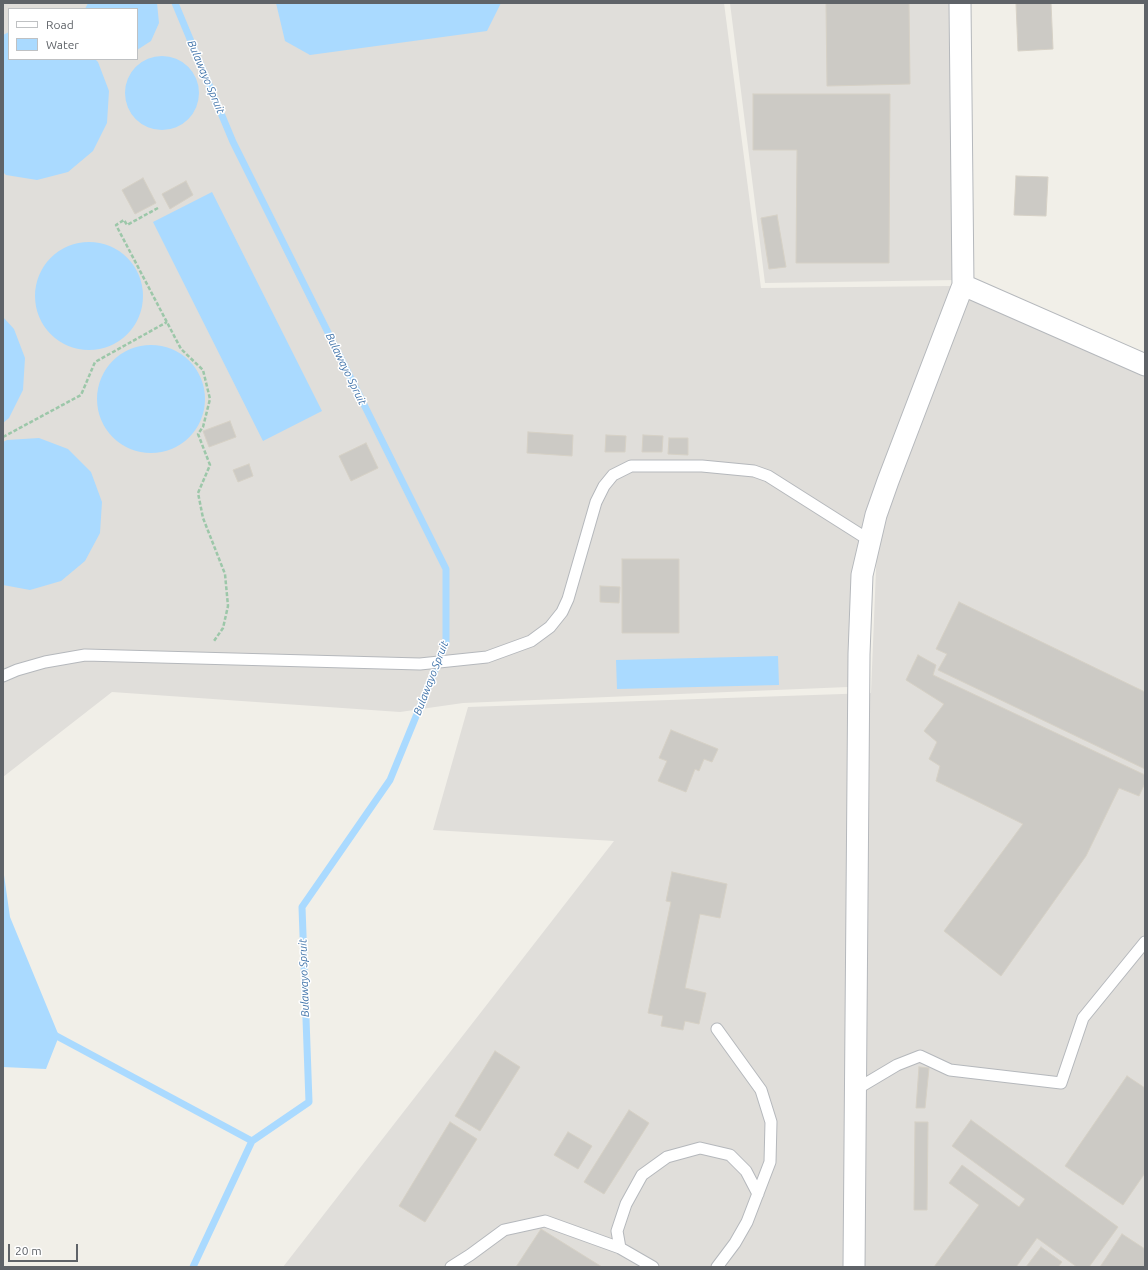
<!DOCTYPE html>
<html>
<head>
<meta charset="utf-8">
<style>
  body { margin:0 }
  #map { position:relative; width:1148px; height:1270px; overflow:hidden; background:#f1efe8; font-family:Ubuntu,sans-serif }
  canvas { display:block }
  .frame { position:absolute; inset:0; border:4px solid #5f6368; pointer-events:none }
  .legend { position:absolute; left:8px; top:8px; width:130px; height:52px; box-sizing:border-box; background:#fff; border:1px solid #bfc1c3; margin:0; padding:5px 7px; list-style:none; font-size:12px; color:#5f6368 }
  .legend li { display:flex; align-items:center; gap:8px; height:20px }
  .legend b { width:20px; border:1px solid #bfc1c3 }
  .scale { position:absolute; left:8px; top:1244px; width:70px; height:18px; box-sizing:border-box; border:2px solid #5f6368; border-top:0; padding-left:5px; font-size:12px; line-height:14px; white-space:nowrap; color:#5f6368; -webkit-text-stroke:3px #fff; paint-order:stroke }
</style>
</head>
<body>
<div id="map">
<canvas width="1148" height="1270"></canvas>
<div class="frame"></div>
<ul class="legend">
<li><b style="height:5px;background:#fff"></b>Road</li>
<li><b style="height:11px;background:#aadaff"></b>Water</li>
</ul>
<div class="scale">20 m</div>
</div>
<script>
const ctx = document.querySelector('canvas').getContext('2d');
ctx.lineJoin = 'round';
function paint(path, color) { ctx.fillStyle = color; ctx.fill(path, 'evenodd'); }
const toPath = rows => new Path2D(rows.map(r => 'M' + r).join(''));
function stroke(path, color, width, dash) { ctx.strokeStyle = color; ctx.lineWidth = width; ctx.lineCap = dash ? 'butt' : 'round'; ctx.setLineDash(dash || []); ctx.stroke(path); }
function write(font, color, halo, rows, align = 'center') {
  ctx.font = font + ' Ubuntu,sans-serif'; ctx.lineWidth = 3; ctx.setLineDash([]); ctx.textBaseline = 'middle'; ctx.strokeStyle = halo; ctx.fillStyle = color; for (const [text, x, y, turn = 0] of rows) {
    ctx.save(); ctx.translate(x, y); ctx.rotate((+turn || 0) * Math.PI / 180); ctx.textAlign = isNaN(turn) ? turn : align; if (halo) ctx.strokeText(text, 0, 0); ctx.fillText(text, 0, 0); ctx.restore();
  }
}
const industrial = toPath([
  [3,3,724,3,761,288,951,286,867,510,855,570,848,687,463,703,400,712,112,692,3,777],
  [9,9,137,9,137,59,9,59],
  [730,3,956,3,957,280,765,283],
  [966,291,1145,369,1145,1267,283,1267,614,841,433,830,468,707,871,693,877,545]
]);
const water = toPath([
  [88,3,157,3,159,23,151,41,137,50,137,9,85,9],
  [276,3,501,3,487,31,310,55,285,41],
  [9,32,9,59,95,59,98,62,109,91,107,123,93,151,68,172,37,180,6,175,3,172,3,35],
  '125 93a37 37 0 1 1 74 0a37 37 0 1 1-74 0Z',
  [212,192,322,411,263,441,153,222],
  '35 296a54 54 0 1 1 108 0a54 54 0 1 1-108 0Z',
  [3,317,14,329,25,358,23,390,9,418,3,423],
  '97 399a54 54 0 1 1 108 0a54 54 0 1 1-108 0Z',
  [39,438,68,449,91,472,102,502,100,533,85,561,61,581,30,590,3,585,3,442,7,440],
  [778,656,779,685,617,689,616,660],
  [3,868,10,917,59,1036,46,1069,3,1067]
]);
const stream = toPath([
  [175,3,233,142,446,569,446,643,390,780,302,907,309,1102,252,1141,193,1267],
  [51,1033,252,1141]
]);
const building = toPath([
  [826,3,909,3,910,84,827,86,826,3],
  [1016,3,1051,3,1053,49,1018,51,1016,3],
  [753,94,890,94,889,263,796,263,797,150,753,150,753,94],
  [1016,176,1048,177,1046,216,1014,215,1016,176],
  [143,178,156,203,135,214,122,190,143,178],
  [186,181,193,195,170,209,162,194,186,181],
  [777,215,786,267,769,269,761,218,777,215],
  [230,421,236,437,209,447,203,431,230,421],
  [528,432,573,435,572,456,527,453,528,432],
  [606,435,626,436,625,452,605,452,606,435],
  [643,435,663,436,662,452,642,452,643,435],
  [669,438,688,438,688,455,668,454,669,438],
  [366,443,378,468,351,481,339,456,366,443],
  [249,464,253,476,238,482,233,470,249,464],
  [622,559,679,559,679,633,622,633,622,559],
  [600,586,620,587,619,603,600,602,600,586],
  [959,602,1145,692,1145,769,938,670,947,654,936,649,959,602],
  [918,655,936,665,933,675,1145,775,1145,783,1139,796,1119,788,1086,856,1001,976,944,931,1023,824,936,781,940,766,929,759,937,742,924,731,944,704,906,680,918,655],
  [671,730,718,749,712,762,704,759,699,771,695,769,686,792,658,781,667,761,659,758,671,730],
  [672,872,727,884,720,918,700,914,685,988,706,993,699,1024,685,1021,683,1030,661,1026,663,1016,648,1013,671,902,666,901,672,872],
  [495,1051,520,1067,480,1131,455,1116,495,1051],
  [919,1067,929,1068,925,1108,916,1108,919,1067],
  [1127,1076,1145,1088,1145,1173,1123,1205,1065,1166,1127,1076],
  [629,1110,649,1123,604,1194,584,1182,629,1110],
  [971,1120,1118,1227,1089,1267,1077,1267,1037,1238,1016,1267,934,1267,979,1205,949,1183,962,1165,1019,1207,1025,1199,952,1146,971,1120],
  [450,1122,477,1139,425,1222,399,1206,450,1122],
  [915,1122,928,1122,927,1210,914,1210,915,1122],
  [568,1132,592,1146,578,1169,554,1155,568,1132],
  [541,1229,602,1267,516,1267,541,1229],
  [1122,1234,1145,1249,1145,1267,1100,1267,1122,1234],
  [1041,1247,1062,1262,1058,1267,1026,1267,1041,1247]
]);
const path = toPath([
  [158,208,127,225,124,220,116,225,181,349,203,370,210,399,203,427,198,434,210,465,198,493,203,518,225,574,228,606,223,628,214,641],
  [3,437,81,395,95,362,167,322]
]);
const service = toPath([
  [3,676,17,670,45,662,85,655,420,664,487,657,531,641,550,627,562,612,568,599,596,502,604,486,613,475,631,466,702,466,754,471,768,476,869,540],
  [855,1090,897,1065,920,1056,950,1070,1061,1083,1083,1018,1145,942],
  [451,1267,470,1255,504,1230,545,1221,620,1248],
  [653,1267,620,1248,617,1231,626,1204,642,1175,667,1157,700,1148,730,1155,746,1171,758,1194],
  [717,1267,735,1243,747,1222,770,1162,771,1122,761,1090,717,1029]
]);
const minor = toPath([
  [963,285,1145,365],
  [854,1267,859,654,862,575,876,515,888,481,963,285,960,3]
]);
const waterNames = [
  ["Bulawayo Spruit",206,77,67],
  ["Bulawayo Spruit",346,369,64],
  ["Bulawayo Spruit",431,678,-69],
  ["Bulawayo Spruit",304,978,-92]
];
paint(industrial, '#e0deda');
paint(water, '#aadaff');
stroke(stream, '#aadaff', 7);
paint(building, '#cccac5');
stroke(building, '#d6d1c6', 1);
stroke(service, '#b5b8bc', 13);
stroke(minor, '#b5b8bc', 23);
stroke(path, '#9cc7a9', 2.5, [4, 2]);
stroke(service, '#fff', 11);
stroke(minor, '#fff', 21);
write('italic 11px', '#4174aa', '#fff', waterNames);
</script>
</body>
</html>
